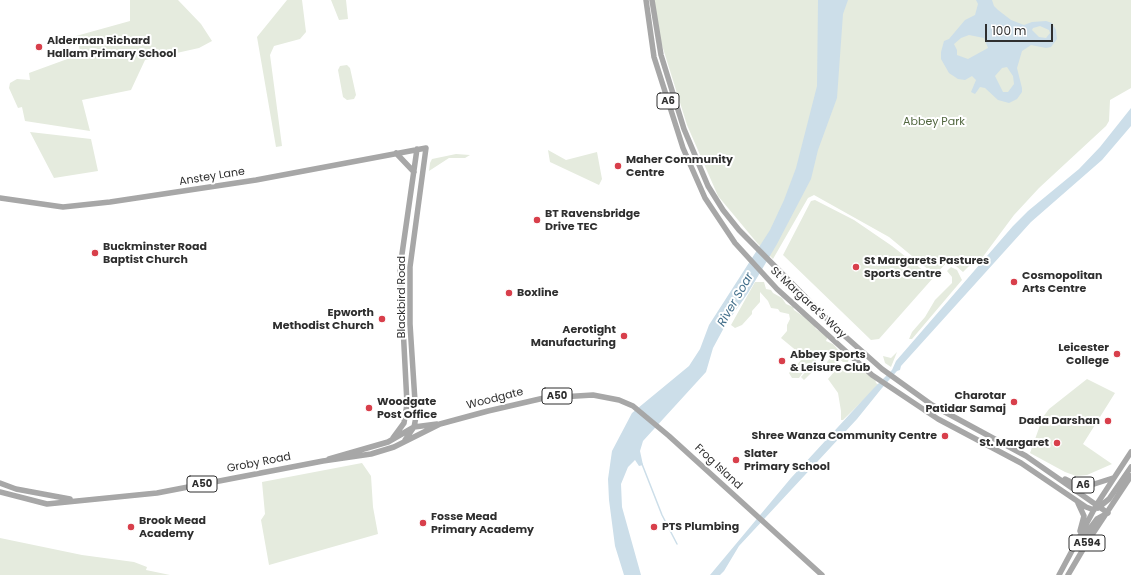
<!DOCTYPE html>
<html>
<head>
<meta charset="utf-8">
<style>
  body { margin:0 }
  #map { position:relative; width:1131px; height:575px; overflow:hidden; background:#fff; font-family:Poppins,sans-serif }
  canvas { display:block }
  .scale { position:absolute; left:985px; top:24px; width:68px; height:18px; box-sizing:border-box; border:2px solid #2f2f2f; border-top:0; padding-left:5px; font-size:12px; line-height:14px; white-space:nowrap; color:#2f2f2f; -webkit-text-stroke:3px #fff; paint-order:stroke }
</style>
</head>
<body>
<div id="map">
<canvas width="1131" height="575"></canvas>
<div class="scale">100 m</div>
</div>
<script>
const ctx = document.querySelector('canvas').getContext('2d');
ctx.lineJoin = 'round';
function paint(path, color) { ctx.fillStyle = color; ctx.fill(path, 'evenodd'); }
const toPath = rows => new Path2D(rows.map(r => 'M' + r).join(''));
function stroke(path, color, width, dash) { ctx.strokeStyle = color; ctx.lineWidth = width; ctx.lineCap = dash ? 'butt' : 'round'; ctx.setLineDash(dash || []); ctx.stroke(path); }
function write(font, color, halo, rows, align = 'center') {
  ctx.font = font + ' Poppins,sans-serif'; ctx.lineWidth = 4; ctx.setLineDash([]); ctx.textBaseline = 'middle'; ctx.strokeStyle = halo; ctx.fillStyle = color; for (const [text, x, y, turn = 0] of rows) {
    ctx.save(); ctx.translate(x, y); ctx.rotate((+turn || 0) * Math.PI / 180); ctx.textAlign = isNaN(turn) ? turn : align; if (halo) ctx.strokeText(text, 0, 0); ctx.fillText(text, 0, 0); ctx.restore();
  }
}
const green = toPath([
  [130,0,178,0,201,24,212,41,199,48,145,60,131,90,82,100,90,131,25,121,22,107,18,108,9,88,10,83,17,79,30,80,29,73,81,54,76,36,130,21],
  [287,0,302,0,306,32,300,39,274,46,270,55,282,146,276,147,257,37],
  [331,0,346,0,348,19,339,20],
  [653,0,1131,0,1131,88,1110,100,1109,121,1106,126,1039,188,1014,215,982,258,974,261,963,272,949,260,935,275,889,237,814,195,808,198,773,259,758,244,718,196,687,125,661,42],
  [347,65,350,68,356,95,354,99,347,100,343,97,338,70,340,66],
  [30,132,91,139,98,171,54,178],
  [548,150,566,160,597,152,602,179,599,185,550,162],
  [456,154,470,155,465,158,449,158,429,171,430,163,432,159],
  [815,200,854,220,892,246,933,278,879,339,871,340,783,255,811,201],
  [951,267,957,270,962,280,912,339,909,339,912,332,925,317,935,300,952,283,952,277,947,271],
  [755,282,764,282,766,289,771,290,773,293,782,298,786,304,793,307,794,310,813,323,816,329,828,336,826,341,833,344,839,351,843,350,847,353,849,358,848,362,843,362,839,359,837,366,828,365,827,362,830,358,827,354,827,350,823,350,824,354,816,357,816,361,817,363,824,363,825,366,824,369,813,371,804,380,801,377,808,369,806,368,799,378,792,378,789,373,804,357,781,338,787,331,787,325,790,319,789,314,780,312,778,309,771,308,768,301,760,292,760,302,752,311,752,314,742,325,735,328,731,325],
  [897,352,891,367,885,363,883,356,891,358],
  [839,366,849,372,852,366,859,366,859,369,875,379,876,383,879,385,843,420,841,420,841,411,838,393,828,379],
  [1087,379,1115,393,1083,444,1112,464,1087,475,1076,476,1065,472,1030,453,1043,417,1049,409],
  [362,463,371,476,373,507,378,534,269,565,261,520,265,514,262,482],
  [0,538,82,555,134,562,147,567,146,570,170,575,0,575]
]);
const water = toPath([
  [818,0,848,0,843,14,837,98,818,150,811,179,777,244,748,293,726,324,713,348,706,372,643,441,640,451,643,465,639,466,635,460,628,467,621,484,622,507,641,575,624,575,615,546,609,500,608,479,612,451,632,413,689,366,700,349,709,325,770,230,784,200,796,168,817,86],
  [976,0,992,0,994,6,998,10,1011,20,1024,25,1032,22,1046,21,1052,23,1056,30,1057,39,1051,47,1046,48,1031,45,1022,51,1017,68,1022,88,1022,92,1017,99,1009,103,998,100,985,88,980,87,975,94,971,92,976,80,972,76,965,80,958,79,949,73,941,59,941,52,944,41,949,39,965,20,975,15,978,4],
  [1040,26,1049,30,1050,33,1046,38,1039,37,1032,30,1033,28],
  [969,35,984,38,988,48,968,59,957,55,957,50,954,44,961,38],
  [1007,67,1013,76,1014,84,1008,92,1003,92,995,76,1002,68],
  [1131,108,1131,126,1102,160,1031,222,901,366,900,370,897,371,882,388,857,419,739,546,724,571,720,575,710,575,791,478,873,389,892,370,896,361,1013,226,1028,211,1079,169,1100,147]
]);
const stream = toPath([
  [642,464,662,515,677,544]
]);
const major = toPath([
  [646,0,654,57,683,148,705,198,735,243,777,289,872,375,938,419,1021,463,1086,507,1094,510],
  [652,0,661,55,684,129,708,186,723,210,739,230,838,330,882,369,932,405,1026,456,1108,513],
  [396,153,414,172],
  [0,198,63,207,110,202,256,180,426,148,410,267,410,324,416,417,414,427,405,440],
  [393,438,404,423,407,404,400,268,417,149],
  [329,459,388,442,414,427,437,424],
  [1065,479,1077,485,1088,486,1113,478],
  [0,483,16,489,70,499],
  [0,492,47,504,157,493,323,461,371,454,394,447,440,424,488,411,544,398,593,395,619,400,633,406,669,436,822,575],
  [1078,503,1084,516,1080,531],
  [1098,508,1109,499,1131,467],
  [1082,539,1097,519,1106,514],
  [1059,575,1097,504,1131,452],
  [1068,575,1088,541,1131,476]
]);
const markers = [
  [39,47,4,"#d83f4b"],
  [618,166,4,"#d83f4b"],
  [537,220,4,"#d83f4b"],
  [95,253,4,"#d83f4b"],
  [856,267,4,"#d83f4b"],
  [1014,282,4,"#d83f4b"],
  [509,293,4,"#d83f4b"],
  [382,319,4,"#d83f4b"],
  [624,336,4,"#d83f4b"],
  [1117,354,4,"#d83f4b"],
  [782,361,4,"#d83f4b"],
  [1014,402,4,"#d83f4b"],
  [369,408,4,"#d83f4b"],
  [1108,421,4,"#d83f4b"],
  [945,436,4,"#d83f4b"],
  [1057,443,4,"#d83f4b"],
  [736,460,4,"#d83f4b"],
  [423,523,4,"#d83f4b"],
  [131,527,4,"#d83f4b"],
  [654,527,4,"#d83f4b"]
];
const shields = [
  [668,101,22],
  [557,396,30],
  [202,484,30],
  [1083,485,22],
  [1087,543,36]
];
const shieldNames = [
  ["A6",668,101],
  ["A50",557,396],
  ["A50",202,484],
  ["A6",1083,485],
  ["A594",1087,543]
];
const poiNames = [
  ["Alderman Richard",47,41],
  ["Hallam Primary School",47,54],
  ["Maher Community",626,160],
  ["Centre",626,173],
  ["BT Ravensbridge",545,214],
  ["Drive TEC",545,227],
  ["Buckminster Road",103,247],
  ["Baptist Church",103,260],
  ["St Margarets Pastures",864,261],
  ["Sports Centre",864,274],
  ["Cosmopolitan",1022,276],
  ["Arts Centre",1022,289],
  ["Boxline",517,293],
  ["Epworth",374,313,"right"],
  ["Methodist Church",374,326,"right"],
  ["Aerotight",616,330,"right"],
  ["Manufacturing",616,343,"right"],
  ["Leicester",1109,348,"right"],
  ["College",1109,361,"right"],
  ["Abbey Sports",790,355],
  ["& Leisure Club",790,368],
  ["Charotar",1006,396,"right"],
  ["Patidar Samaj",1006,409,"right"],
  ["Woodgate",377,402],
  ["Post Office",377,415],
  ["Dada Darshan",1100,421,"right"],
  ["Shree Wanza Community Centre",937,436,"right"],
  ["St. Margaret",1049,443,"right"],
  ["Slater",744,454],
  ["Primary School",744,467],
  ["Fosse Mead",431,517],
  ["Primary Academy",431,530],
  ["Brook Mead",139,521],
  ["Academy",139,534],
  ["PTS Plumbing",662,527]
];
const parkNames = [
  ["Abbey Park",934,122]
];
const streetNames = [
  ["Anstey Lane",212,177,-9],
  ["Blackbird Road",402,297,-90],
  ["St Margaret's Way",808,303,43],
  ["Woodgate",495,399,-14],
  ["Groby Road",259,463,-11],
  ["Frog Island",718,467,43]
];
const waterNames = [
  ["River Soar",736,300,-60]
];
paint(green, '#e5ebde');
paint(water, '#ccdee9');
stroke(stream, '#ccdee9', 1.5);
stroke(major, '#a7a7a7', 5.5);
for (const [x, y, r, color] of markers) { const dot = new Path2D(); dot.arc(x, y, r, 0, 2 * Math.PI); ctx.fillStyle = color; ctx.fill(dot); stroke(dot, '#fff', 1.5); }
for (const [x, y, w] of shields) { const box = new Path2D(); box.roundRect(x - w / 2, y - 8, w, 16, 3); ctx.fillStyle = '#fff'; ctx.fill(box); stroke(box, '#2f2f2f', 1); }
write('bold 10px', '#2f2f2f', null, shieldNames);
write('bold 11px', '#2f2f2f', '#fff', poiNames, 'left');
write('11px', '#526740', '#fff', parkNames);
write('11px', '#2f2f2f', '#fff', streetNames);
write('italic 12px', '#436f8b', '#fff', waterNames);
</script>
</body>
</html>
